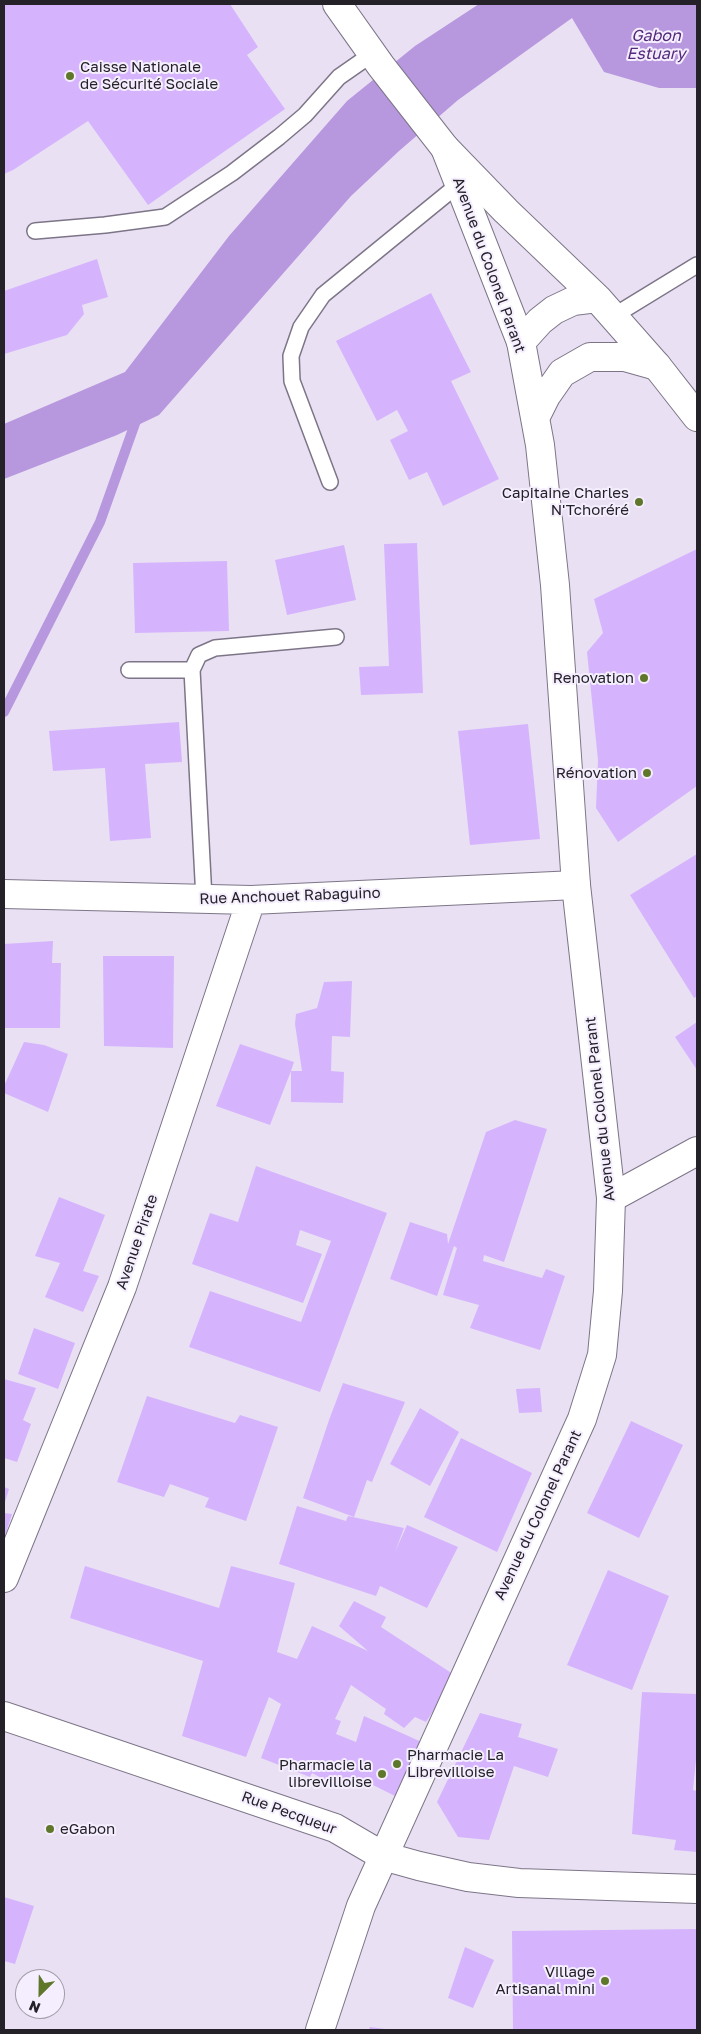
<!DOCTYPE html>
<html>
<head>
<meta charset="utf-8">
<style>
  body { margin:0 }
  #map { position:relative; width:701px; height:2034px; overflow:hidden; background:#e9e0f4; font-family:"Golos Text",sans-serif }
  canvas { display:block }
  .frame { position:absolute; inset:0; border:5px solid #242128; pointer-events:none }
  .north { position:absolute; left:15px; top:1969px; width:50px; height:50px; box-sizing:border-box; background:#f5eefe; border:1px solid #a19ca8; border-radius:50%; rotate:203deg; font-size:14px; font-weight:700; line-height:20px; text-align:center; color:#242128 }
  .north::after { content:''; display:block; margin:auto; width:18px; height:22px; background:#5f772a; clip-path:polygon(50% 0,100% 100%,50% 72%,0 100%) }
</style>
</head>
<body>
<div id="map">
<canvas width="701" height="2034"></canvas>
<div class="frame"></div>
<div class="north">N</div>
</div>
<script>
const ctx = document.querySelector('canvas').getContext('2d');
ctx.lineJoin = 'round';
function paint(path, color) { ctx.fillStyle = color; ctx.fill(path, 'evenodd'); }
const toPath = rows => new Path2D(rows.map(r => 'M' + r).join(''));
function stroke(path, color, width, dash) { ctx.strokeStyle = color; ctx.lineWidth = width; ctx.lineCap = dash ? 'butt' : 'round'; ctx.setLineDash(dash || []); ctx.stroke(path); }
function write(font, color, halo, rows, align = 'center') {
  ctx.font = font + ' "Golos Text",sans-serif'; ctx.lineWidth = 4; ctx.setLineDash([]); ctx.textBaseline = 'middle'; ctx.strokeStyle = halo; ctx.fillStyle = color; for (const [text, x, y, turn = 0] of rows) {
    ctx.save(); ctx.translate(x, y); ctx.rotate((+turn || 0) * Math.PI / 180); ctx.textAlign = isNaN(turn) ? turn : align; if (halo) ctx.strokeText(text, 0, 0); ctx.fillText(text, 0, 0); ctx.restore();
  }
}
const water = toPath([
  [479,4,697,4,697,88,659,88,604,72,572,18,458,100,399,151,351,196,159,415,117,435,4,479,4,424,125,372,229,236,347,101,415,46]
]);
const stream = toPath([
  [4,712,100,522,138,415]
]);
const building = toPath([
  [4,4,230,4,258,47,247,55,285,109,148,205,88,121,13,170,4,174],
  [97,259,108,297,82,305,84,314,67,335,4,354,4,291],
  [431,293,471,372,451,381,499,479,443,506,427,472,409,480,390,440,408,431,397,410,377,421,336,341],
  [417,543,423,693,361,695,359,667,389,666,384,544],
  [344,545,356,600,287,615,275,560],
  [697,549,697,786,618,842,596,808,598,760,587,652,603,633,594,599],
  [227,561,229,631,135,633,133,563],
  [179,722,182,762,145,764,151,838,110,841,105,768,53,771,49,731],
  [528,724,540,839,470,845,458,731],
  [697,854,697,996,694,998,630,895],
  [53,941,52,963,61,963,60,1028,4,1028,4,944],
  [103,956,174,956,173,1048,104,1046],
  [352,981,350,1037,332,1036,331,1071,344,1072,343,1103,291,1102,291,1071,270,1125,216,1106,240,1044,294,1062,291,1071,302,1071,295,1024,296,1014,317,1008,324,982],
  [697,1022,697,1070,675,1037],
  [24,1042,44,1045,68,1054,48,1112,4,1093,4,1086],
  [515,1120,547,1129,504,1262,484,1255,483,1261,542,1278,546,1269,565,1276,540,1350,470,1328,479,1305,443,1295,457,1248,454,1246,437,1296,390,1279,410,1222,447,1234,448,1244,486,1132],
  [256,1166,387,1213,320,1392,189,1347,210,1291,301,1322,331,1241,300,1230,296,1245,322,1254,303,1303,192,1264,210,1213,238,1222],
  [59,1197,105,1215,83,1271,99,1276,83,1312,45,1297,60,1263,35,1256],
  [34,1328,75,1343,58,1389,18,1374],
  [4,1379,36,1388,23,1420,31,1424,17,1462,4,1458],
  [343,1383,405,1402,372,1482,367,1480,354,1517,303,1498,329,1420],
  [540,1388,542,1412,519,1413,516,1389],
  [147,1396,235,1423,240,1415,278,1427,246,1521,205,1507,209,1498,170,1484,164,1497,117,1482],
  [420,1408,459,1432,430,1486,390,1464],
  [631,1421,683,1445,639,1538,587,1513],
  [461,1438,532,1473,497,1552,424,1517],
  [4,1487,9,1489,4,1505],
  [297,1506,346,1521,348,1516,404,1528,395,1552,407,1525,458,1547,427,1608,380,1586,376,1596,279,1564],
  [4,1513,12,1514,4,1539],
  [85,1566,219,1608,231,1566,295,1583,277,1652,297,1659,312,1626,368,1651,339,1626,354,1601,386,1617,381,1627,456,1676,426,1722,415,1717,404,1728,384,1714,386,1709,351,1685,335,1719,341,1721,336,1734,356,1742,364,1716,426,1744,399,1798,371,1784,372,1780,339,1787,312,1773,310,1777,261,1758,281,1704,269,1697,246,1757,182,1736,203,1661,70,1618],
  [608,1570,669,1596,632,1690,567,1665],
  [642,1692,697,1694,697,1749,693,1790,697,1791,697,1852,674,1850,676,1840,632,1834],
  [480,1713,522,1724,518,1737,558,1749,548,1777,514,1766,489,1840,458,1837,437,1802],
  [4,1897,34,1906,15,1964,4,1961],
  [697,1929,697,2030,513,2030,512,1931],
  [465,1947,494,1960,473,2008,448,1998],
  [370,2027,385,2029,385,2030,369,2030]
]);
const lane = toPath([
  [35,231,105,225,165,217,232,173,279,137,305,115,339,77,372,54],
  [612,317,697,265],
  [330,482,292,381,291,356,301,327,323,295,459,184],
  [129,670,192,670],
  [204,899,192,670,199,655,215,648,336,637]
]);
const street = toPath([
  [4,894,251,900,576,885],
  [611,1198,697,1151],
  [4,1578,122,1287,251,900],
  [4,1716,335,1828,383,1856,419,1866,468,1877,519,1883,697,1889]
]);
const secondary = toPath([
  [535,418,546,396,562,373,590,357,625,357,657,366],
  [320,2030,361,1906,582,1419,602,1355,608,1291,611,1198,576,885,555,585,540,445,521,342,445,148]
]);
const primary = toPath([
  [337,4,381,66,445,148,506,211,597,298,657,366,697,417],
  [521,342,540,321,554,310,573,301,597,298]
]);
const markers = [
  [70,76,5,"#5f772a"],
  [639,502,5,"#5f772a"],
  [644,678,5,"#5f772a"],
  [647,773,5,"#5f772a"],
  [397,1764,5,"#5f772a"],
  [382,1774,5,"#5f772a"],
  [50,1829,5,"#5f772a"],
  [605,1981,5,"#5f772a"]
];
const poiNames = [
  ["Caisse Nationale",80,67,"left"],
  ["de Sécurité Sociale",80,84,"left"],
  ["Capitaine Charles",629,493],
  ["N'Tchoréré",629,510],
  ["Renovation",634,678],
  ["Rénovation",637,773],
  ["Pharmacie La",407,1755,"left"],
  ["Librevilloise",407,1772,"left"],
  ["Pharmacie la",372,1765],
  ["librevilloise",372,1782],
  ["eGabon",60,1829,"left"],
  ["Village",595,1972],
  ["Artisanal mini",595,1989]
];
const streetNames = [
  ["Avenue du Colonel Parant",489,265,70],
  ["Rue Anchouet Rabaguino",290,896,-2],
  ["Avenue du Colonel Parant",600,1109,-96],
  ["Avenue Pirate",137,1242,-71],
  ["Avenue du Colonel Parant",538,1515,-65],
  ["Rue Pecqueur",289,1813,20]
];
const waterNames = [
  ["Gabon",656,36],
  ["Estuary",656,54]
];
paint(water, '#b797dd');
stroke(stream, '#b797dd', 10);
paint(building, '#d5b4fd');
stroke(lane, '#7d7587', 18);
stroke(street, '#7d7587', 30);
stroke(secondary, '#7d7587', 30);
stroke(primary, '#7d7587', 30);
stroke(lane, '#fff', 15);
stroke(street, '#fff', 28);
stroke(secondary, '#fff', 28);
stroke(primary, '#fff', 28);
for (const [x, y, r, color] of markers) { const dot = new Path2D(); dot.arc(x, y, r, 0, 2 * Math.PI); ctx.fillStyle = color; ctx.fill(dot); stroke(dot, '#f5eefe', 2); }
write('15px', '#242128', '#f5eefe', poiNames, 'right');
write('15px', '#242128', '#f5eefe', streetNames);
write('italic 16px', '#54297c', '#f5eefe', waterNames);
</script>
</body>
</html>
